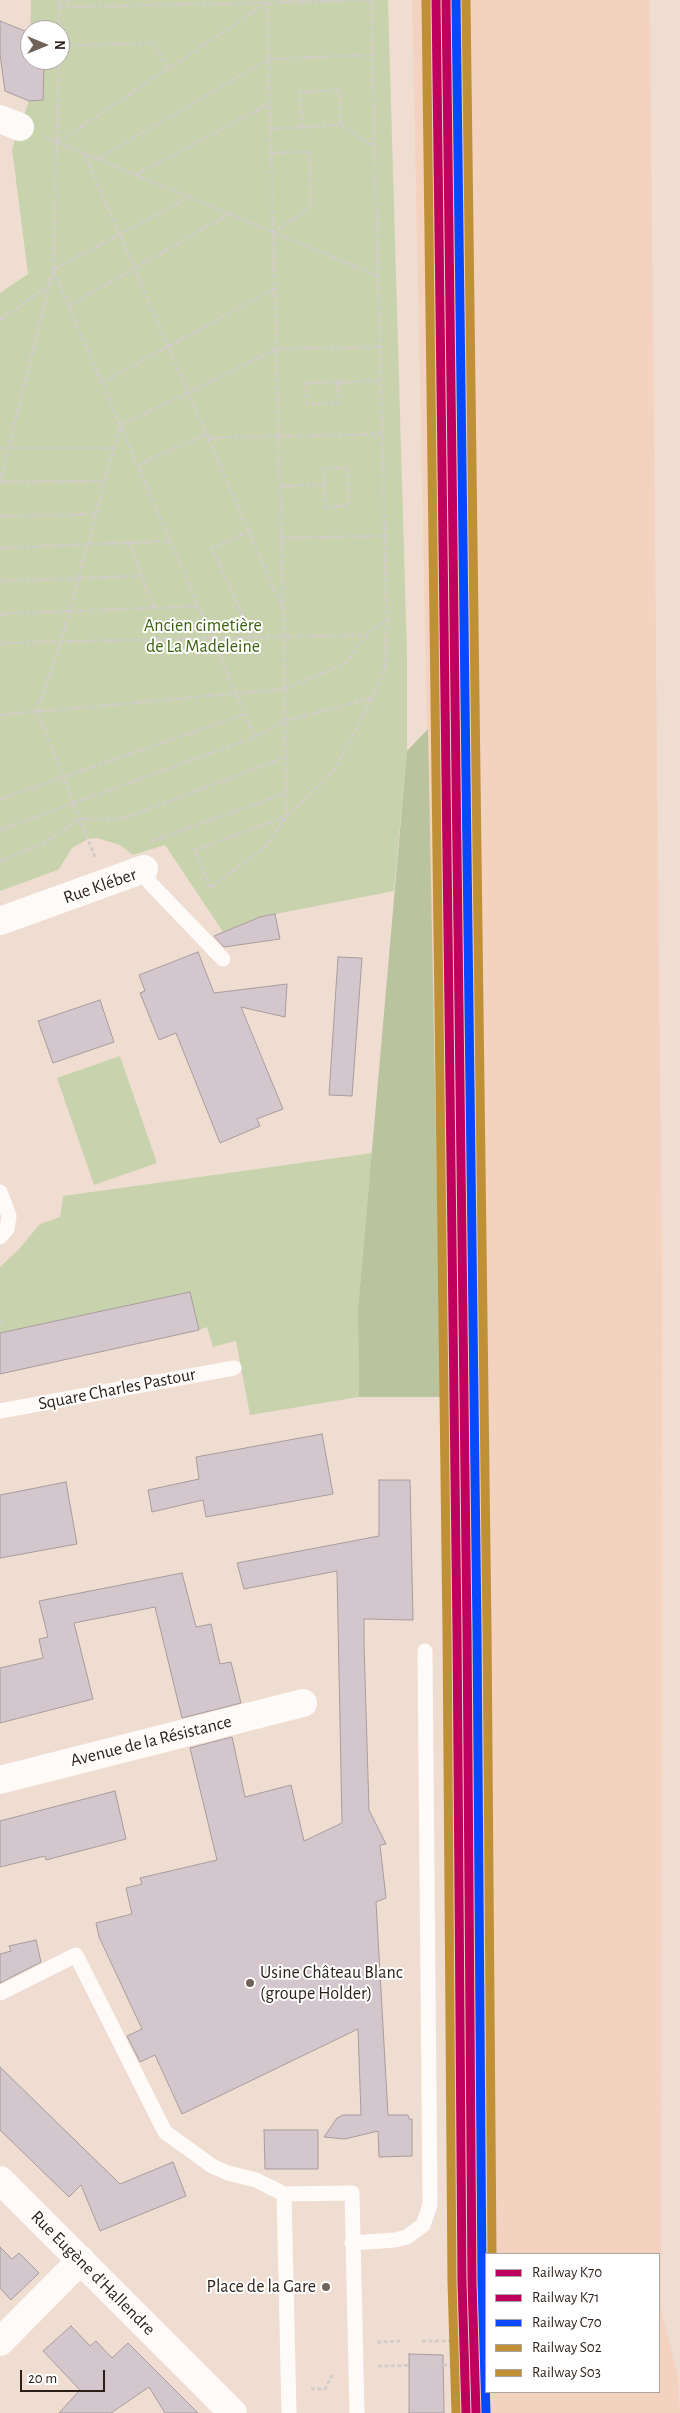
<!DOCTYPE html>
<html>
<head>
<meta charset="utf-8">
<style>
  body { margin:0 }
  #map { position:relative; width:680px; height:2413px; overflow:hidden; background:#f0ddd1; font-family:"Alegreya Sans",sans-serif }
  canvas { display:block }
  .legend { position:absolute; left:485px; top:2253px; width:175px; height:140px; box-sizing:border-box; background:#fff; border:1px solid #aba5a2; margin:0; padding:6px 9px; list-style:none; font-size:15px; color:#2c1f17 }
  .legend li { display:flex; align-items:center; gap:10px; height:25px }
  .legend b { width:25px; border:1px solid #aba5a2 }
  .north { position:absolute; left:20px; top:20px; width:50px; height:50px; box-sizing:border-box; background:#fff; border:1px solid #aba5a2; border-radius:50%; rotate:90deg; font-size:14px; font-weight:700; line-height:20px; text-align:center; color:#2c1f17 }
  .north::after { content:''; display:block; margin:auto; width:18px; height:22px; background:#716258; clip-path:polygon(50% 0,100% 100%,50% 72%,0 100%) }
  .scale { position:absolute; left:20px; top:2370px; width:85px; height:22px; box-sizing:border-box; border:2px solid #2c1f17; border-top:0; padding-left:6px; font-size:15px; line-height:18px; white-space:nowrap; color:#2c1f17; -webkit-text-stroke:4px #fff; paint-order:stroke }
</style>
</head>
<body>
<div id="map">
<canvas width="680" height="2413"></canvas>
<ul class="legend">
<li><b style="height:6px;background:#bf005f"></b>Railway K70</li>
<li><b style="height:6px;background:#bf005f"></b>Railway K71</li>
<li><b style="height:6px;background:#0749ff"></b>Railway C70</li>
<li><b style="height:6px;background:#bf9035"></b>Railway S02</li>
<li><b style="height:6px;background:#bf9035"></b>Railway S03</li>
</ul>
<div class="north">N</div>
<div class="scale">20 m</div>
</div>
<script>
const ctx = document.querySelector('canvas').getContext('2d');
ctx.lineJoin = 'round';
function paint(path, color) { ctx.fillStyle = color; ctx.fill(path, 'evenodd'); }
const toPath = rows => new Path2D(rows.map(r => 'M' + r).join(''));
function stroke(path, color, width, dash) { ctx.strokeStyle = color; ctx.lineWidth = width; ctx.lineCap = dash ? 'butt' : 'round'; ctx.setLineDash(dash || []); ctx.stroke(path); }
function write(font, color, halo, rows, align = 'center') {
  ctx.font = font + ' "Alegreya Sans",sans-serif'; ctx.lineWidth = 4; ctx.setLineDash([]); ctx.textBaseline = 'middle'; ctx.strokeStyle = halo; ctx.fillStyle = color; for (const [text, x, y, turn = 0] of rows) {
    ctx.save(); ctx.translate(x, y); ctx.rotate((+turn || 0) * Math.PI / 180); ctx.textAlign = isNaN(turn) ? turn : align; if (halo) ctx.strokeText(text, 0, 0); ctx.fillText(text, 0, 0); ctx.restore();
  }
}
const built = toPath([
  [412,0,650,0,662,1280,661,2309,678,2378,680,2413,455,2413,441,1397],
  [486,2254,659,2254,659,2392,486,2392]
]);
const green = toPath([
  [31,0,388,0,407,654,407,751,394,891,260,917,223,932,165,845,133,855,120,845,97,838,88,839,72,848,59,869,55,871,0,891,0,293,28,274,12,149,29,101],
  [30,30,60,30,60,60,30,60],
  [120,1056,157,1163,94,1185,57,1078],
  [372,1153,358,1309,359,1397,250,1415,236,1341,213,1347,207,1327,199,1330,190,1292,0,1333,0,1267,19,1249,40,1224,60,1217,63,1196]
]);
const forest = toPath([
  [428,729,441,1397,359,1397,358,1309,407,751]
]);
const building = toPath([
  [0,21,30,33,30,60,44,60,43,100,29,101,5,91,0,54,0,21],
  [275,914,280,939,224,947,214,936,260,917,275,914],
  [198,952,214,993,287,984,285,1017,241,1007,283,1109,257,1119,260,1126,220,1143,176,1033,159,1040,140,993,145,991,139,975,198,952],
  [338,957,362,958,352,1096,329,1095,338,957],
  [100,1000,114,1042,53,1063,38,1021,100,1000],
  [190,1292,199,1330,0,1374,0,1333,190,1292],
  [322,1434,333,1494,206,1517,203,1500,152,1512,148,1490,199,1479,196,1457,322,1434],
  [379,1480,410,1480,413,1620,364,1619,364,1644,369,1810,386,1844,380,1845,386,1898,376,1902,388,2115,408,2115,409,2119,412,2119,412,2156,379,2157,378,2131,345,2139,324,2137,337,2118,343,2115,361,2115,358,2029,182,2114,155,2055,140,2062,127,2036,142,2029,99,1937,96,1923,132,1914,126,1888,142,1884,140,1878,217,1860,190,1748,232,1737,245,1797,291,1785,304,1841,342,1823,337,1571,244,1589,237,1563,379,1536,379,1480],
  [66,1482,77,1544,0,1558,0,1495,66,1482],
  [182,1573,196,1627,211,1624,220,1664,231,1662,241,1703,182,1718,155,1607,74,1623,93,1699,0,1723,0,1668,43,1658,39,1639,48,1637,39,1601,182,1573],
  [115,1791,126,1839,46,1860,45,1856,0,1867,0,1821,115,1791],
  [36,1940,41,1962,0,1983,0,1954,11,1951,9,1946,36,1940],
  [0,2067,120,2184,173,2162,186,2196,100,2231,81,2185,69,2197,0,2130,0,2067],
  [264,2130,318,2130,318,2169,265,2169,264,2130],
  [0,2247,12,2259,19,2253,39,2273,11,2300,0,2288,0,2247],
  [71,2326,90,2346,96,2341,112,2358,128,2343,198,2413,165,2413,149,2387,111,2413,59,2413,80,2390,43,2351,71,2326],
  [409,2354,443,2355,444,2413,409,2413,409,2354]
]);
const path = toPath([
  [301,2,371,0],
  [59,7,301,2,301,0],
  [60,7,69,0],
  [59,30,59,0],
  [60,46,153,43,168,68],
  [302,127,300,92,339,90,341,125],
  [270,129,341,125,374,146],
  [46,138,57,142,59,60],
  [57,142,53,270,255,737],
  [57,142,378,276],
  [58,142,267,3],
  [84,153,282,608],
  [271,153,310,152,311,207,273,232],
  [97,159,269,59,372,55],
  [135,175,269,104],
  [69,306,229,214],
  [0,320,48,286],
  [338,382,339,403,307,404,306,383,338,382,380,381],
  [101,383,274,289],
  [208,438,382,434],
  [0,448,114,448],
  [138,465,206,434],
  [0,482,53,270,189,197],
  [0,482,105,481],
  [280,486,325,485,325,507,348,506,348,468,324,469,325,485],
  [0,516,96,514],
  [249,531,212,548,252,637],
  [281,538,385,536],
  [0,548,170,541],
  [0,581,141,576],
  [154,608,198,606],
  [0,614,154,608,129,542],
  [0,643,366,635,387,619,371,0],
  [372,698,385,669,387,619],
  [0,715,285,689,345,664,366,635],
  [0,799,245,714],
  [0,830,255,737,285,721,372,698,334,771,287,816,264,848,210,888,195,850,287,816,286,793,285,721,285,689,284,637,267,0],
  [152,841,286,793],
  [95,857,37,711,61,642,120,425,188,393,276,349,380,347],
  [0,861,42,844,80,819,122,819,286,757],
  [0,1321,3,1325],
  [422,2341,462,2341,469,2365],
  [379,2344,379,2342,400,2341],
  [378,2366,486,2364],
  [311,2389,325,2389,333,2374]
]);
const lane = toPath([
  [144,869,150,883,223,959],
  [0,1192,9,1216,7,1229,0,1237],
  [0,1411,234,1368],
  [0,1993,76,1955,165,2132,212,2166,228,2173,256,2180,284,2194],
  [352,2243,395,2240,407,2237,423,2225,430,2205,425,1651],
  [289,2413,284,2194,352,2193,357,2413]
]);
const street = toPath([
  [0,119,20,127],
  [0,921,144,869],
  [0,1780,303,1703],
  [0,2180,233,2413],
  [0,2342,81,2260]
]);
const rail1 = toPath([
  [446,0,467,1629,472,2282,476,2413]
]);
const rail2 = toPath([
  [436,0,457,1629,462,2282,466,2413]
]);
const rail3 = toPath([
  [456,0,477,1629,482,2282,486,2413]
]);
const rail4 = toPath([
  [426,0,447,1629,452,2282,456,2413]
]);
const rail5 = toPath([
  [466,0,487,1629,492,2254]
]);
const markers = [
  [250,1983,5,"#716258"],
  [326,2287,5,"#716258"]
];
const parkNames = [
  ["Ancien cimetière",203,626],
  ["de La Madeleine",203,647]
];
const streetNames = [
  ["Rue Kléber",100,886,-19],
  ["Square Charles Pastour",117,1389,-11],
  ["Avenue de la Résistance",151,1741,-14],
  ["Rue Eugène d'Hallendre",93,2273,45]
];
const poiNames = [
  ["Usine Château Blanc",260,1973],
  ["(groupe Holder)",260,1994],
  ["Place de la Gare",316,2287,"right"]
];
paint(built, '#f3d3bf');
paint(green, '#c8d3ad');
paint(forest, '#b9c39e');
paint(building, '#d4c6cd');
stroke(building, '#a79c9c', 1);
stroke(path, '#d2cdc9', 3, [4, 2.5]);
stroke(lane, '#fdfaf8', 15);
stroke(street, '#fdfaf8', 28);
stroke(rail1, '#bf005f', 9);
stroke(rail2, '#bf005f', 9);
stroke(rail3, '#0749ff', 9);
stroke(rail4, '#bf9035', 9);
stroke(rail5, '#bf9035', 9);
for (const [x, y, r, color] of markers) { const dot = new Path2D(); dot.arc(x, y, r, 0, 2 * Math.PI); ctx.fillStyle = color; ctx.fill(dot); stroke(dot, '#fff', 2); }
write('18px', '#3b620f', '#fff', parkNames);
write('18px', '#2c1f17', '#fff', streetNames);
write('18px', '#2c1f17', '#fff', poiNames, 'left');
</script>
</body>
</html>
